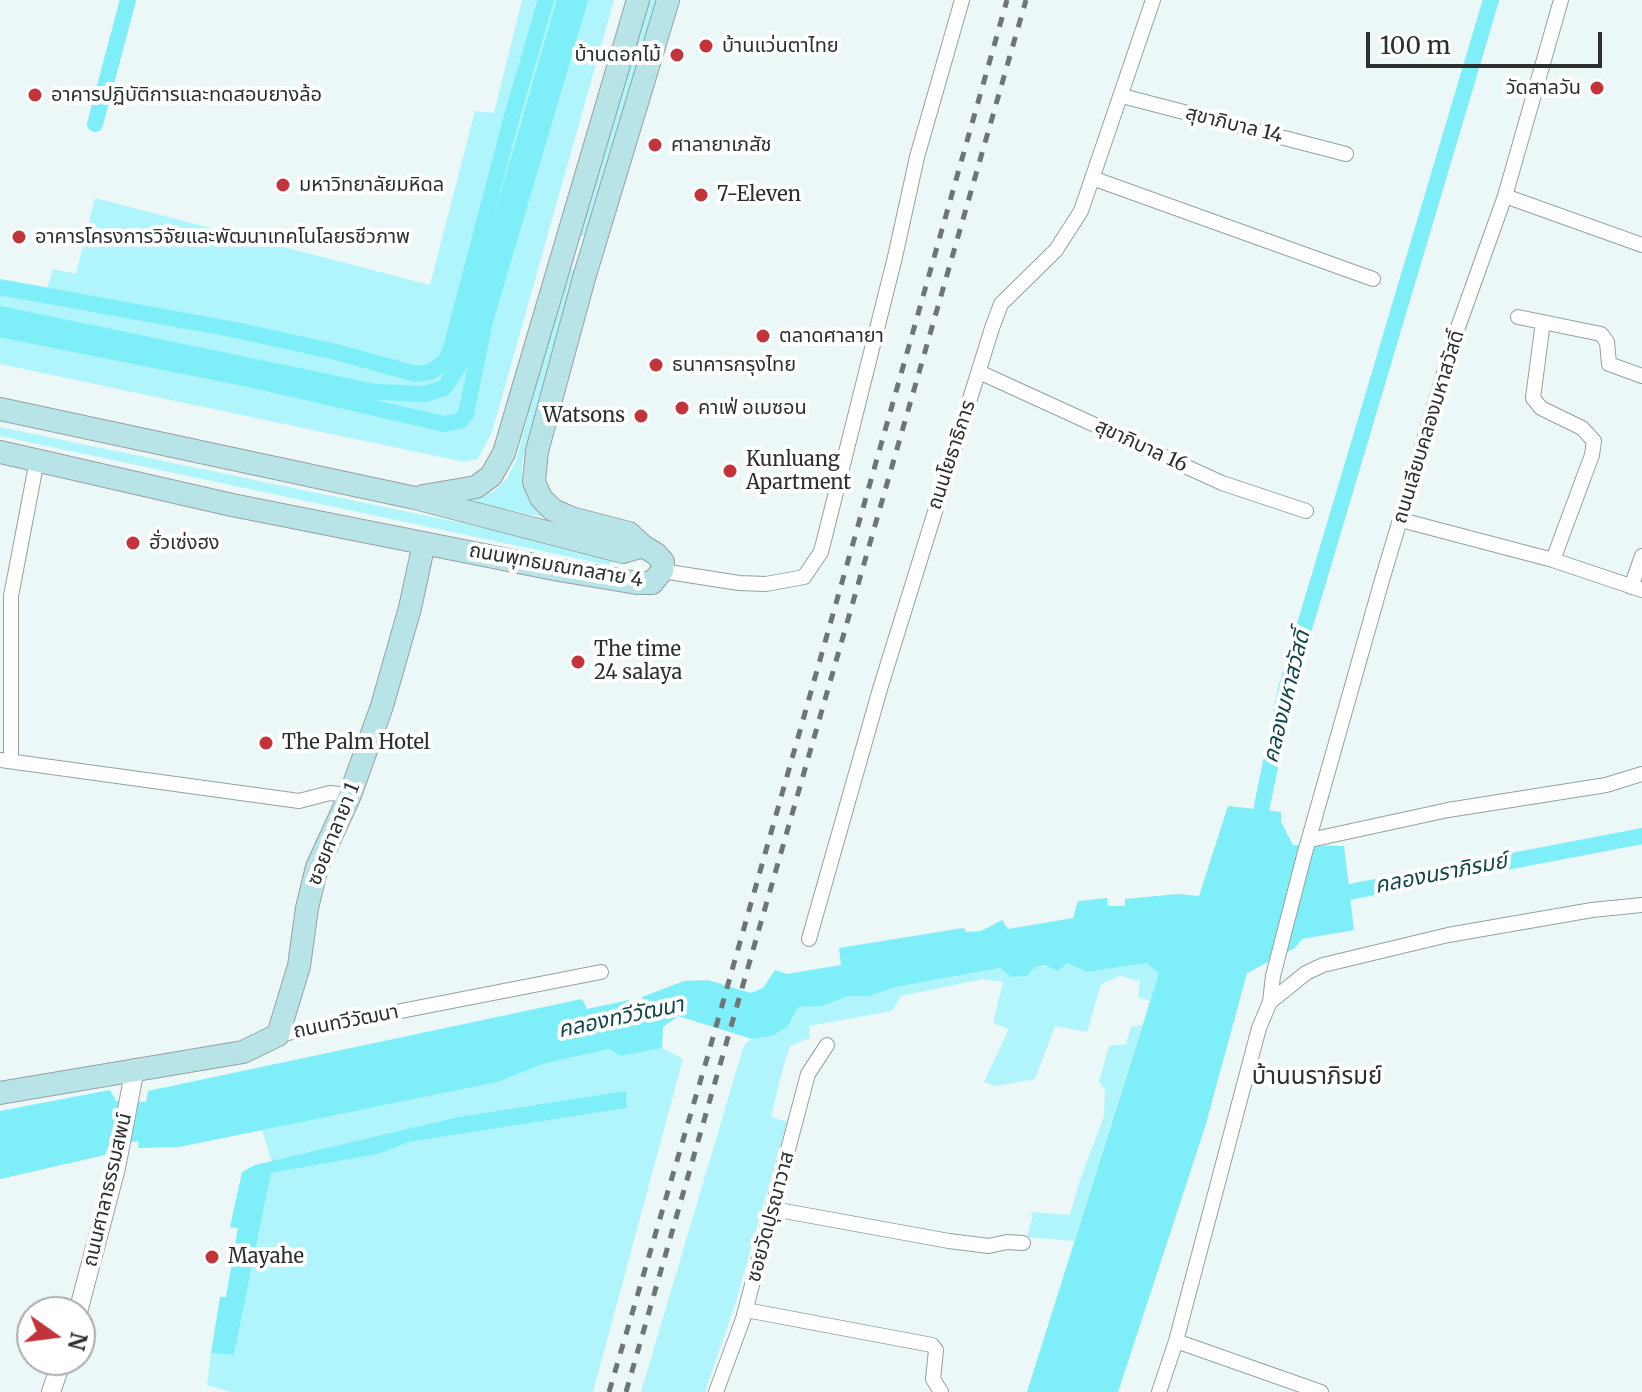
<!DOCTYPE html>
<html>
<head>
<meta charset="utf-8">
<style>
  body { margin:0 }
  #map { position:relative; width:1642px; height:1392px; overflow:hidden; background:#ecf7f8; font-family:Merriweather,serif }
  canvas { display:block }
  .north { position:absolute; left:16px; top:1296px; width:80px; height:80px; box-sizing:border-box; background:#fff; border:2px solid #aaacac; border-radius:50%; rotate:104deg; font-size:22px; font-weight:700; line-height:32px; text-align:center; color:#2b2f2f }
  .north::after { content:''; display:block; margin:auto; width:28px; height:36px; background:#c3333a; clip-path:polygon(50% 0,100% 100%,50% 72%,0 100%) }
  .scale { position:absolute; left:1366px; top:32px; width:236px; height:36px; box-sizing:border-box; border:4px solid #2b2f2f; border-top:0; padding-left:10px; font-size:24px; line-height:28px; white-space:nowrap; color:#2b2f2f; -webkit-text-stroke:6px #fff; paint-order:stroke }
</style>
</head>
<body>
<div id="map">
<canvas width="1642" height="1392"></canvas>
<div class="north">N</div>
<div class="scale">100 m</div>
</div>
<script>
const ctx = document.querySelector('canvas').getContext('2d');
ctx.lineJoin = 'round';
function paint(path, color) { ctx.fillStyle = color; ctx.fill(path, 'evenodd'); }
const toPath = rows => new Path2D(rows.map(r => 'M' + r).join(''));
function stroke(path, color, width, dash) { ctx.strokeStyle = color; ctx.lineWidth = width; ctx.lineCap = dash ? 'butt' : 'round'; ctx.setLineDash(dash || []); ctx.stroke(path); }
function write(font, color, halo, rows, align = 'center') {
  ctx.font = font + ' Merriweather,"Noto Sans Thai",serif'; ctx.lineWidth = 8; ctx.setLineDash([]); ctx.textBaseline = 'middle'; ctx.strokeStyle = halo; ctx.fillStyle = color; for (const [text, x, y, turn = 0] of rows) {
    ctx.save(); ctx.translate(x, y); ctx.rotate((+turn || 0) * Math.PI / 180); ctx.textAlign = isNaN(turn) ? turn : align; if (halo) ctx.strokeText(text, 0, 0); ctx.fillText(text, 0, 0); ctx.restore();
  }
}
const green = toPath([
  [522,0,614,0,492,432,478,459,464,462,0,364,0,282,46,292,53,269,76,274,95,198,430,285,475,111,494,113],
  [647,0,658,0,586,236,581,236,578,232],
  [567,268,575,270,576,275,522,461,522,478,530,502,554,519,459,500,493,492,507,479,516,461],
  [0,427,610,554,613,560,608,565,0,436],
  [1067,963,1089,972,1146,963,1159,973,1150,1001,1138,997,1140,981,1120,976,1101,984,1087,1032,1055,1026,1035,1079,996,1086,984,1082,1009,1029,993,1023,1003,982,983,979,901,996,892,1011,809,1026,810,1038,790,1046,781,1075,771,1117,787,1122,735,1304,705,1392,641,1392,744,1045,752,1039,772,1036,798,1007,822,1006,849,996,869,996,896,987,1001,968,1013,977,1027,976,1034,968],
  [1142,1025,1074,1241,1027,1237,1033,1215,1029,1212,1070,1215,1079,1183,1104,1116,1105,1090,1099,1082,1109,1046,1126,1044,1131,1027],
  [662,1048,683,1059,593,1392,231,1392,207,1385,211,1353,234,1355,271,1173,377,1154,409,1142,627,1108,625,1092,458,1117,272,1162,262,1130,498,1082,543,1064,609,1049,621,1056]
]);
const water = toPath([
  [1228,806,1281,812,1281,822,1293,845,1344,846,1354,930,1302,939,1295,948,1247,973,1205,1127,1118,1392,1027,1392,1159,973,1146,963,1088,972,1067,963,1058,971,1045,965,1034,968,1027,976,1012,977,1000,968,896,987,869,996,849,996,822,1006,798,1007,787,1027,772,1036,752,1039,678,1016,663,1027,662,1048,621,1056,609,1049,543,1064,498,1082,179,1147,138,1148,139,1141,109,1145,105,1155,0,1179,0,1111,110,1090,116,1101,146,1102,148,1091,582,999,587,1009,629,1000,631,1006,643,1001,642,997,684,981,708,980,751,993,763,988,775,970,787,974,841,965,839,948,963,928,967,932,981,931,1002,920,1008,929,1073,918,1078,901,1107,898,1108,906,1125,906,1125,899,1178,894,1199,896],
  [626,1091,627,1108,409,1142,378,1154,271,1173,234,1355,211,1353,220,1297,226,1297,238,1228,230,1227,242,1172,255,1165,458,1117]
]);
const canal = toPath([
  [95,124,128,0],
  [0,287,236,330,336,352,416,374,430,372,445,362,451,348,512,116,546,0],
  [0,314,376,392,425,394,444,388,459,366,565,0],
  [0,329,249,379,444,424,460,421,466,414,485,321,580,0],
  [1257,830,1286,689,1491,0],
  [1328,896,1642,836]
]);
const minor = toPath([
  [1122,96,1346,154],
  [1092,178,1373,279],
  [1505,196,1642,245],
  [1518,317,1601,334,1607,342,1609,364,1642,376],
  [1543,322,1533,398,1541,408,1582,428,1594,441,1592,455,1553,560],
  [979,372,1222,483,1306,511],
  [1401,520,1553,560,1642,590],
  [662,571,739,583,766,584,804,577,821,552,895,257,917,157,962,0],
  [1631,587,1642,556],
  [0,760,299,801,330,793,350,795],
  [11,761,11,596,37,460],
  [1310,840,1448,810,1606,785,1642,774],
  [809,939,880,689,992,328,1001,304,1056,250,1081,211,1153,0],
  [1270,1002,1306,973,1323,965,1448,935,1592,910,1642,905],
  [278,1035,601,972],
  [773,1209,949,1241,989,1246,1007,1242,1023,1243],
  [746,1310,932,1345,936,1350,933,1379,941,1392],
  [1176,1341,1321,1392],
  [716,1392,743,1319,808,1074,827,1045],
  [1159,1392,1176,1341,1259,1028,1270,1002,1273,976,1304,856,1382,580,1456,333,1505,196,1561,0]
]);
const tertiary = toPath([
  [78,1312,116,1168,135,1068],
  [51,1392,62,1360]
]);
const secondary = toPath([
  [0,409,415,498,623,552,643,546],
  [0,452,232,505,559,570,637,583,652,583,662,571,663,562,656,554,643,546,629,533,571,518,553,510,541,498,534,482,537,451,584,278,668,0],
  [423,496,476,487,491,476,504,453,638,0],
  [0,1093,243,1052,278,1035,299,966,307,908,317,867,350,795,382,706,410,608,424,543]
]);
const rail = toPath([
  [609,1392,708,1055,1007,0],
  [626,1392,1026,0]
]);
const markers = [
  [706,46,8,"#c3333a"],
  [677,55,8,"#c3333a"],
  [1597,88,8,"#c3333a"],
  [35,95,8,"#c3333a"],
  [655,145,8,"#c3333a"],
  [283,185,8,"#c3333a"],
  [701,195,8,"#c3333a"],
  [19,237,8,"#c3333a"],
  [763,336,8,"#c3333a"],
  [656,365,8,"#c3333a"],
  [682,408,8,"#c3333a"],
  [641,416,8,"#c3333a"],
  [730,471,8,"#c3333a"],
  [133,543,8,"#c3333a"],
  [578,662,8,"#c3333a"],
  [266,743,8,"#c3333a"],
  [212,1257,8,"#c3333a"]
];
const poiNames = [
  ["บ้านแว่นตาไทย",722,46],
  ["บ้านดอกไม้",661,55,"right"],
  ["วัดสาลวัน",1581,88,"right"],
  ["อาคารปฏิบัติการและทดสอบยางล้อ",51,95],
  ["ศาลายาเภสัช",671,145],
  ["มหาวิทยาลัยมหิดล",299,185],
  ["7-Eleven",717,195],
  ["อาคารโครงการวิจัยและพัฒนาเทคโนโลยรชีวภาพ",35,237],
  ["ตลาดศาลายา",779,336],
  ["ธนาคารกรุงไทย",672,365],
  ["คาเฟ่ อเมซอน",698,408],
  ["Watsons",625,416,"right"],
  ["Kunluang",746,460],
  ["Apartment",746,483],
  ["ฮั่วเซ่งฮง",149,543],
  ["The time",594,650],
  ["24 salaya",594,673],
  ["The Palm Hotel",282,743],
  ["Mayahe",228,1257]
];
const streetNames = [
  ["สุขาภิบาล 14",1234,125,14],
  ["ถนนเลียบคลองมหาสวัสดิ์",1429,427,-73],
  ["สุขาภิบาล 16",1141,446,25],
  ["ถนนโยธาธิการ",952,455,-72],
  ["ถนนพุทธมณฑลสาย 4",556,566,10],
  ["ซอยศาลายา 1",334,834,-68],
  ["ถนนทวีวัฒนา",346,1022,-11],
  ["ถนนศาลาธรรมสพน์",108,1190,-77],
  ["ซอยวัดปุรณาวาส",771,1217,-75]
];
const waterNames = [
  ["คลองมหาสวัสดิ์",1287,697,-76],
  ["คลองนราภิรมย์",1441,874,-11],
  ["คลองทวีวัฒนา",621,1018,-12]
];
const quarterNames = [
  ["บ้านนราภิรมย์",1317,1077]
];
paint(green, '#aff5fb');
paint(water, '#7eeff9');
stroke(canal, '#7eeff9', 16);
stroke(minor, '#96a0a1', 16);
stroke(tertiary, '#96a0a1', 20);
stroke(secondary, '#96a0a1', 24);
stroke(minor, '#fff', 14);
stroke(tertiary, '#fff', 18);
stroke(secondary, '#b8e4e8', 22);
stroke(rail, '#6f7575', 5, [10, 10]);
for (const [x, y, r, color] of markers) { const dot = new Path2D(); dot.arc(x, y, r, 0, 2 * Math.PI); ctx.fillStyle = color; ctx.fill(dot); stroke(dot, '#fff', 3); }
write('20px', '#2b2f2f', '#fff', poiNames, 'left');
write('20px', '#2b2f2f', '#fff', streetNames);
write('italic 22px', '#104549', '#fff', waterNames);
write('24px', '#2b2f2f', '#fff', quarterNames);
</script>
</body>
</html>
